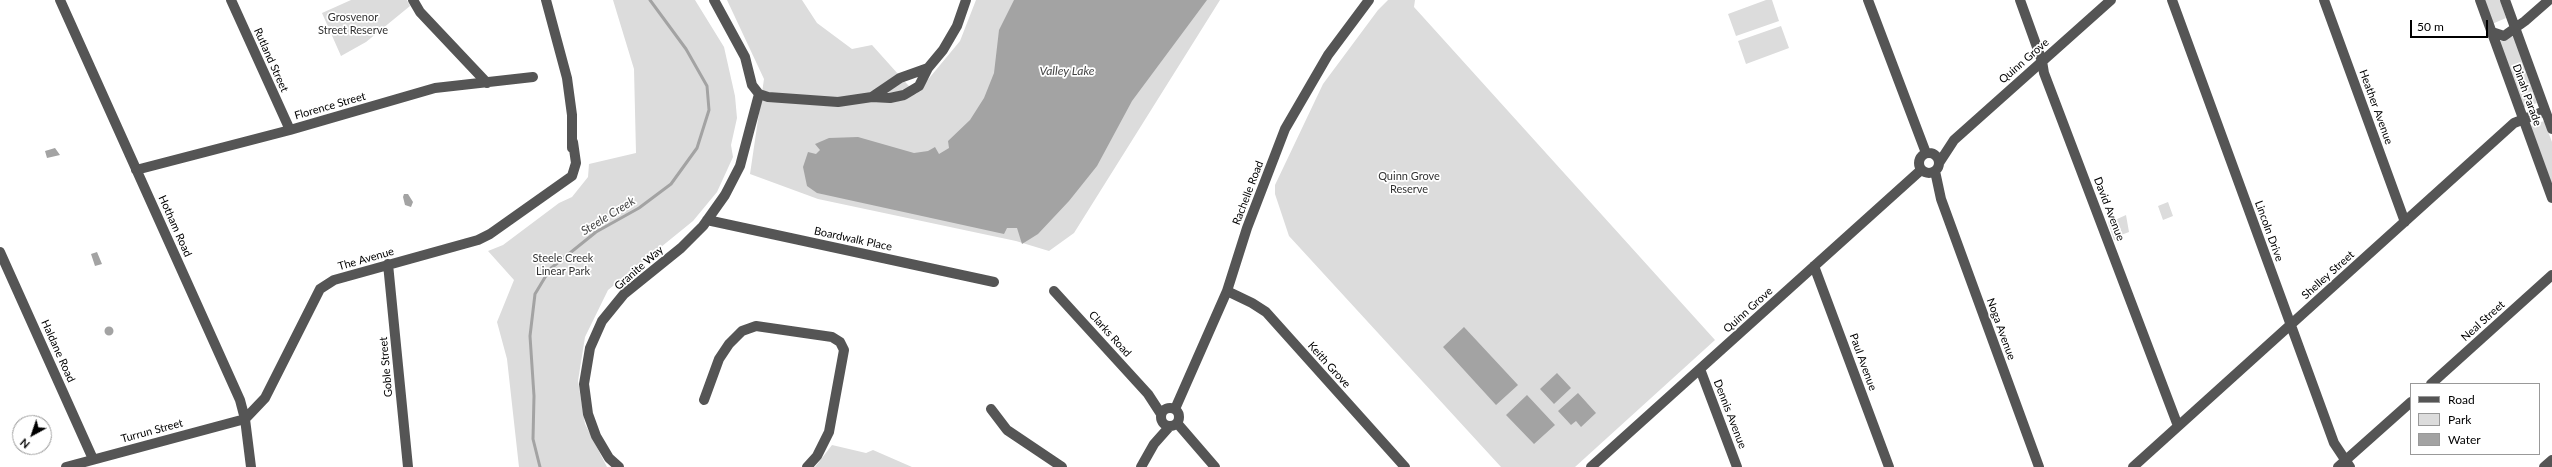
<!DOCTYPE html>
<html>
<head>
<meta charset="utf-8">
<style>
  body { margin:0 }
  #map { position:relative; width:2552px; height:467px; overflow:hidden; background:#fff; font-family:Lato,sans-serif }
  canvas { display:block }
  .legend { position:absolute; left:2410px; top:383px; width:130px; height:72px; box-sizing:border-box; background:#fff; border:1px solid #999; margin:0; padding:5px 7px; list-style:none; font-size:12px; color:#000 }
  .legend li { display:flex; align-items:center; gap:8px; height:20px }
  .legend b { width:20px; border:1px solid #999 }
  .north { position:absolute; left:12px; top:415px; width:40px; height:40px; box-sizing:border-box; background:#fff; border:1px solid #999; border-radius:50%; rotate:220deg; font-size:11px; font-weight:700; line-height:16px; text-align:center; color:#000 }
  .north::after { content:''; display:block; margin:auto; width:14px; height:18px; background:#000; clip-path:polygon(50% 0,100% 100%,50% 72%,0 100%) }
  .scale { position:absolute; left:2410px; top:20px; width:78px; height:18px; box-sizing:border-box; border:2px solid #000; border-top:0; padding-left:5px; font-size:12px; line-height:14px; white-space:nowrap; color:#000; -webkit-text-stroke:3px #fff; paint-order:stroke }
</style>
</head>
<body>
<div id="map">
<canvas width="2552" height="467"></canvas>
<ul class="legend">
<li><b style="height:5px;background:#555"></b>Road</li>
<li><b style="height:11px;background:#dcdcdc"></b>Park</li>
<li><b style="height:11px;background:#a3a3a3"></b>Water</li>
</ul>
<div class="north">N</div>
<div class="scale">50 m</div>
</div>
<script>
const ctx = document.querySelector('canvas').getContext('2d');
ctx.lineJoin = 'round';
function paint(path, color) { ctx.fillStyle = color; ctx.fill(path, 'evenodd'); }
const toPath = rows => new Path2D(rows.map(r => 'M' + r).join(''));
function stroke(path, color, width, dash) { ctx.strokeStyle = color; ctx.lineWidth = width; ctx.lineCap = dash ? 'butt' : 'round'; ctx.setLineDash(dash || []); ctx.stroke(path); }
function write(font, color, halo, rows, align = 'center') {
  ctx.font = font + ' Lato,sans-serif'; ctx.lineWidth = 3.5; ctx.setLineDash([]); ctx.textBaseline = 'middle'; ctx.strokeStyle = halo; ctx.fillStyle = color; for (const [text, x, y, turn = 0] of rows) {
    ctx.save(); ctx.translate(x, y); ctx.rotate((+turn || 0) * Math.PI / 180); ctx.textAlign = isNaN(turn) ? turn : align; if (halo) ctx.strokeText(text, 0, 0); ctx.fillText(text, 0, 0); ctx.restore();
  }
}
const green = toPath([
  [351,0,407,0,410,6,366,42,341,56,322,13],
  [613,0,695,0,724,47,735,96,737,118,731,145,733,157,717,192,693,221,608,290,585,337,578,381,585,424,607,467,519,467,507,359,497,322,514,280,488,251,503,245,559,203,572,197,588,177,589,164,636,153,634,69],
  [727,0,802,0,817,23,852,49,872,45,916,94,960,41,976,0,1220,0,1074,233,1049,251,1016,241,818,199,750,174,764,79],
  [1388,0,1415,0,1414,7,1715,340,1575,467,1501,467,1289,236,1275,194,1275,185,1323,84,1378,10],
  [1766,0,1772,0,1779,21,1736,36,1728,14],
  [2483,0,2500,0,2506,18,2492,24],
  [1781,26,1789,48,1746,64,1738,41],
  [2514,36,2537,103,2522,108,2499,41],
  [2544,121,2552,142,2552,186,2530,126],
  [2168,202,2173,216,2163,220,2158,206],
  [2126,215,2129,232,2121,235,2115,220],
  [2110,220,2118,241,2114,240,2108,222],
  [832,445,866,453,873,450,912,467,815,467]
]);
const water = toPath([
  [1014,0,1207,0,1132,101,1097,166,1069,201,1038,234,1022,244,1017,228,1007,228,1004,234,817,193,807,186,803,167,808,152,816,154,820,150,815,144,829,138,858,137,914,153,928,151,935,147,939,154,949,148,948,141,970,120,984,98,994,73,999,30],
  [55,148,60,155,47,158,45,151],
  [404,194,408,194,413,202,411,207,405,205,403,197],
  [97,252,102,264,95,266,91,254],
  '104.5 331a4.5 4.5 0 1 1 9 0a4.5 4.5 0 1 1-9 0Z',
  [1464,327,1518,385,1496,405,1443,347],
  [1557,373,1571,388,1554,404,1540,389],
  [1578,393,1596,413,1581,427,1576,421,1571,425,1558,411],
  [1527,395,1555,425,1534,444,1506,415]
]);
const stream = toPath([
  [540,467,533,439,534,396,530,336,535,294,550,269,596,232,639,208,671,184,697,148,709,110,707,86,686,49,650,0]
]);
const minor = toPath([
  [60,0,240,400,245,419,251,467],
  [231,0,290,130],
  [413,0,420,12,487,83],
  [546,0,567,78,572,115,572,148],
  [714,0,745,57,752,85,759,94,768,97,838,102,872,97,890,98,904,95,919,86,928,68,943,50,957,26,966,0],
  [1868,0,1926,153],
  [2020,0,2042,61,2044,73,2178,426],
  [2172,0,2334,443,2350,467],
  [2324,0,2405,222],
  [2480,0,2552,198],
  [2505,0,2552,129],
  [2492,32,2504,36,2525,21,2549,0],
  [872,97,900,78,928,68],
  '1919 163a10 10 0 1 1 20 0a10 10 0 1 1-20 0Z',
  [1939,163,1954,140,2111,0],
  [136,170,290,130,435,88,533,77],
  [1935,171,1941,199,2039,467],
  [707,220,994,282],
  [0,252,93,459],
  [388,264,408,467],
  [1814,266,1889,467],
  [1054,291,1148,394,1161,414],
  [1227,291,1252,303,1266,312,1405,467],
  [1700,369,1737,467],
  [2431,384,2552,275],
  [704,400,719,359,729,344,742,331,756,326,832,337,840,342,844,350,829,432,817,456,807,467],
  '1161 417a9 9 0 1 1 18 0a9 9 0 1 1-18 0Z',
  [991,409,1007,430,1062,467],
  [1175,409,1227,291,1247,228,1285,129,1328,55,1369,0],
  [1177,423,1215,467],
  [66,467,245,419,265,398,320,289,334,280,478,240,490,234,572,176,576,163,573,142],
  [619,467,609,458,596,436,588,414,584,384,590,348,602,321,624,294,681,248,703,226,725,195,740,166,759,94],
  [1141,467,1154,444,1170,426],
  [1591,467,1921,170],
  [2133,467,2514,123,2545,111],
  [2338,467,2411,402],
  [2544,467,2552,460]
]);
const parkNames = [
  ["Grosvenor",353,17],
  ["Street Reserve",353,30],
  ["Quinn Grove",1409,176],
  ["Reserve",1409,189],
  ["Steele Creek",563,258],
  ["Linear Park",563,271]
];
const streetNames = [
  ["Rutland Street",271,60,66],
  ["Quinn Grove",2024,61,-41],
  ["Dinah Parade",2527,95,70],
  ["Florence Street",330,106,-16],
  ["Heather Avenue",2376,107,70],
  ["Rachelle Road",1248,193,-69],
  ["David Avenue",2109,209,69],
  ["Hotham Road",175,226,66],
  ["Lincoln Drive",2269,231,70],
  ["Boardwalk Place",853,239,12],
  ["The Avenue",366,259,-16],
  ["Granite Way",639,268,-41],
  ["Shelley Street",2328,275,-42],
  ["Quinn Grove",1748,310,-42],
  ["Neal Street",2483,321,-42],
  ["Noga Avenue",2001,329,70],
  ["Clarks Road",1110,334,48],
  ["Haldane Road",58,351,66],
  ["Paul Avenue",1863,362,70],
  ["Keith Grove",1329,365,48],
  ["Goble Street",386,367,-95],
  ["Dennis Avenue",1730,414,69],
  ["Turrun Street",152,431,-15]
];
const waterNames = [
  ["Valley Lake",1067,71],
  ["Steele Creek",608,216,-32]
];
paint(green, '#dcdcdc');
paint(water, '#a3a3a3');
stroke(stream, '#a3a3a3', 3);
stroke(minor, '#555', 10);
write('11px', '#333', '#fff', parkNames);
write('11px', '#000', '#fff', streetNames);
write('italic 12px', '#444', '#fff', waterNames);
</script>
</body>
</html>
